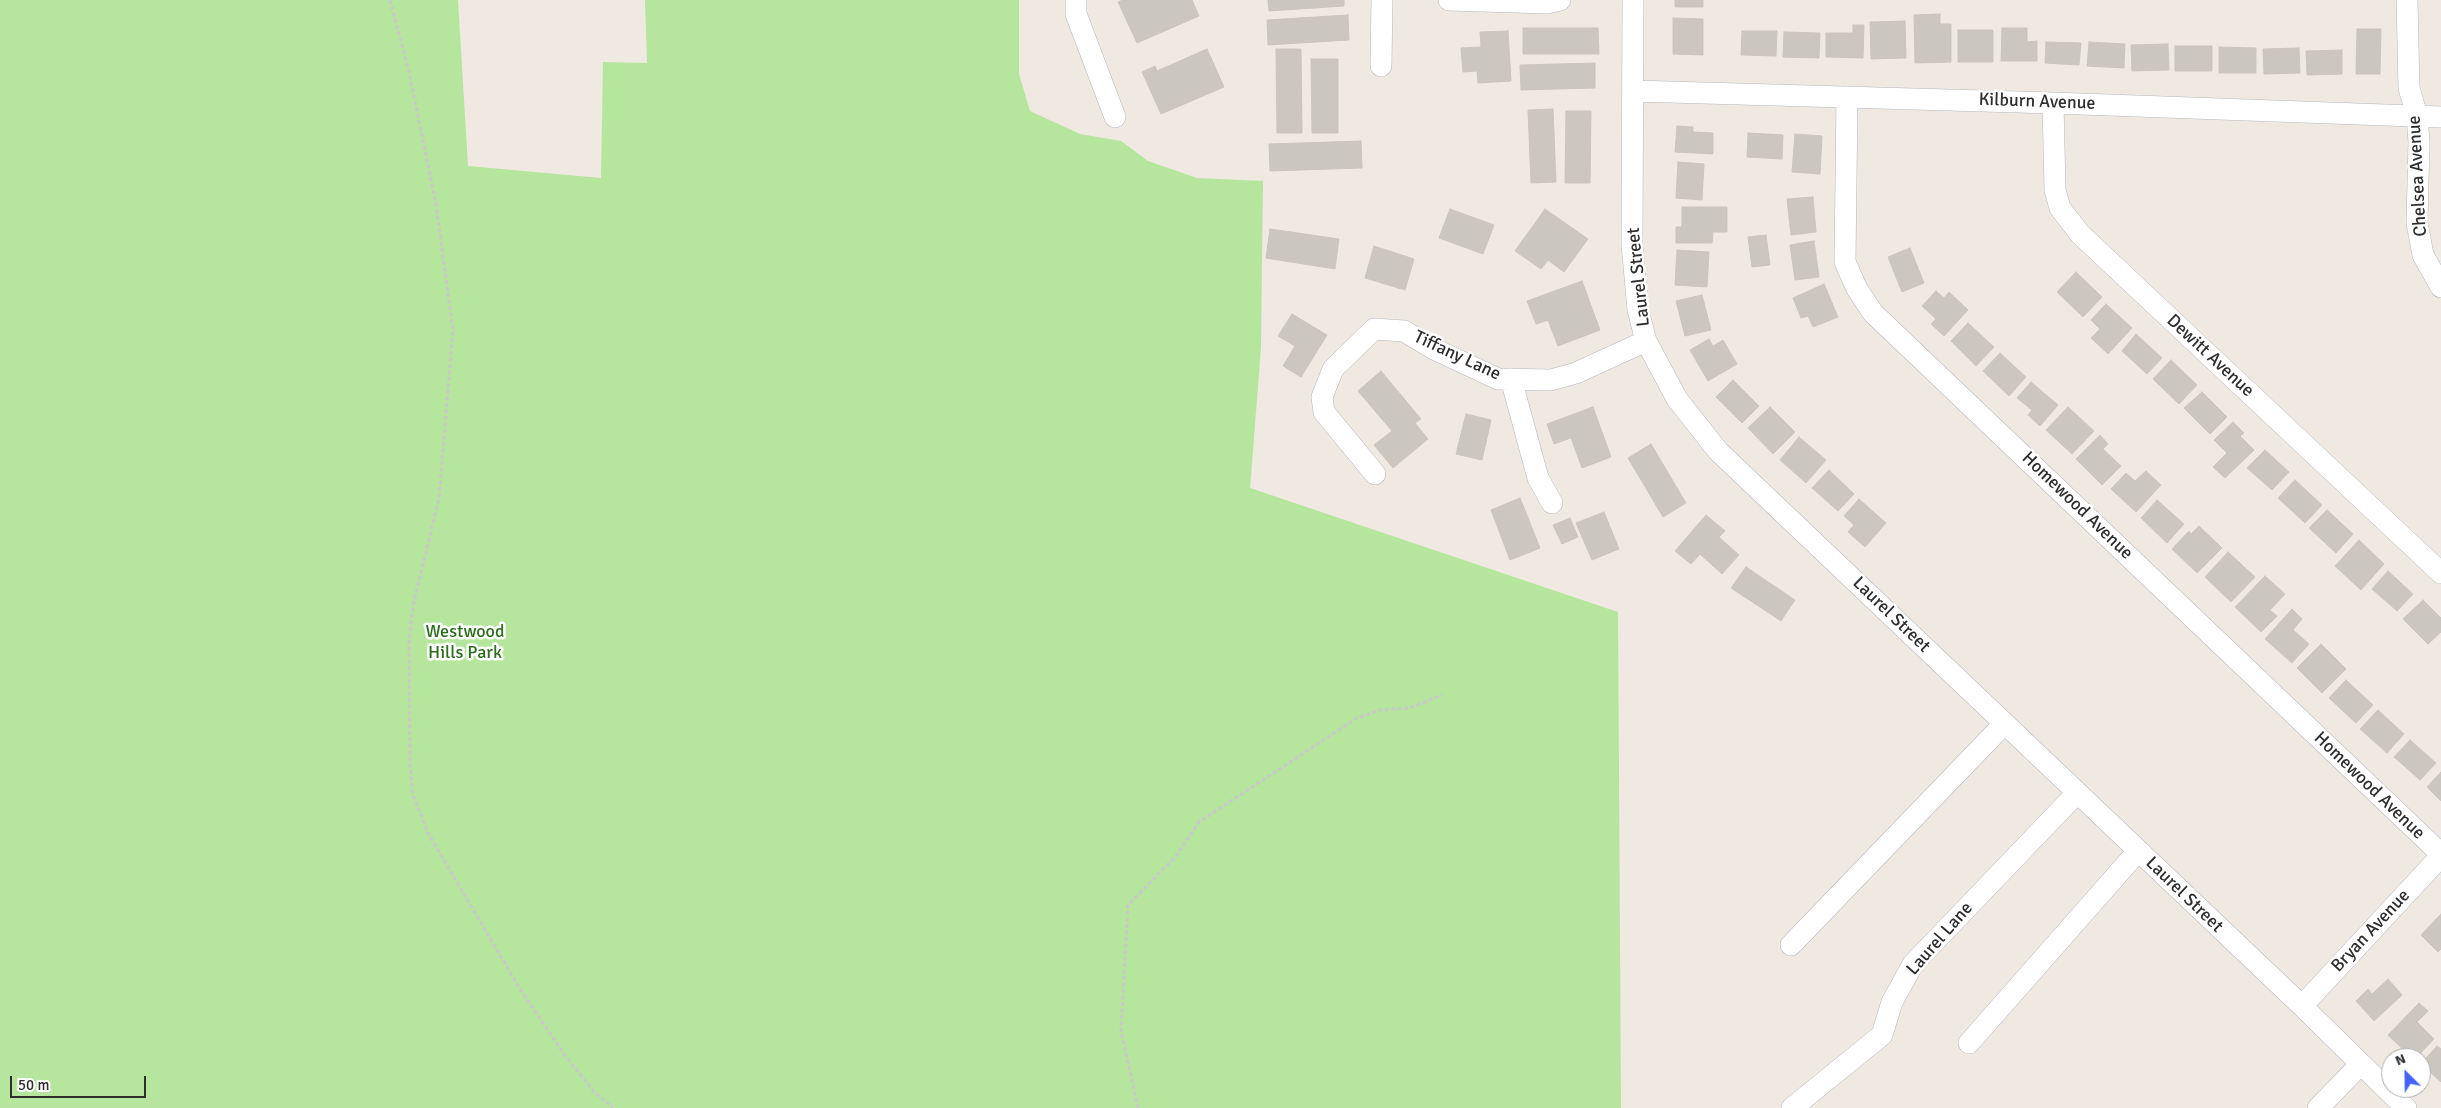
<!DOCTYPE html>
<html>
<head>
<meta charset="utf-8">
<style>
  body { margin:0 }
  #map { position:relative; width:2441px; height:1108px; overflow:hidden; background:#efe9e1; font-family:Signika,sans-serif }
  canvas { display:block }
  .north { position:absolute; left:2381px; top:1048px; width:50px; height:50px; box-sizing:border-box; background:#fff; border:1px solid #ababab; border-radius:50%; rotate:337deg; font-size:14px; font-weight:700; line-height:20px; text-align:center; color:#2e2e2e }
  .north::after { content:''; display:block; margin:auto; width:18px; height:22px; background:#4264fb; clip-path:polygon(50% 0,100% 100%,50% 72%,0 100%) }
  .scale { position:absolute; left:10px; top:1076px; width:136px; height:22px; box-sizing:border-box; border:2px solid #2e2e2e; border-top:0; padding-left:6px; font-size:15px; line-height:18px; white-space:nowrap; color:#2e2e2e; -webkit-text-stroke:4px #fff; paint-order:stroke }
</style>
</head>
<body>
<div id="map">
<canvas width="2441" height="1108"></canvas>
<div class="north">N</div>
<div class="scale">50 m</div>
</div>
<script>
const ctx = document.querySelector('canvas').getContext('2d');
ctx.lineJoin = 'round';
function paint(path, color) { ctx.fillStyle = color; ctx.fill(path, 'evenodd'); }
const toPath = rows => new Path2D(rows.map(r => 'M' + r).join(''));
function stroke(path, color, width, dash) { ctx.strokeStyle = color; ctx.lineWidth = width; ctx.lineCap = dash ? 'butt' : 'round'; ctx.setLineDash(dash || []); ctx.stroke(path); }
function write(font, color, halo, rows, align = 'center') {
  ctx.font = font + ' Signika,sans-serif'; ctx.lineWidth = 5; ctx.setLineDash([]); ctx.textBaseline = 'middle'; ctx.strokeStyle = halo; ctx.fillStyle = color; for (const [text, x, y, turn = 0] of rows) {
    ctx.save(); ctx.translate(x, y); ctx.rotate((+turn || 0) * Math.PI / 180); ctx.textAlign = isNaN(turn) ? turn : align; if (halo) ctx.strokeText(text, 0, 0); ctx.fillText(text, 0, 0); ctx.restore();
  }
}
const green = toPath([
  [0,0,458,0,468,166,601,178,603,62,647,63,645,0,1019,0,1019,74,1030,111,1080,134,1121,141,1148,161,1197,178,1263,181,1261,348,1250,488,1618,612,1621,1108,0,1108]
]);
const building = toPath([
  [1123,0,1192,0,1199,16,1137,43,1118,2,1123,0],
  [1268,0,1344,0,1344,6,1269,11,1268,0],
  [1675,0,1703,0,1703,7,1675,7,1675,0],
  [1940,14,1940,24,1951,24,1951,62,1915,63,1914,15,1940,14],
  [1348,15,1349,40,1268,45,1267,20,1348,15],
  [1673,18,1703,19,1703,55,1673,54,1673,18],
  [1905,21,1906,58,1871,59,1870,22,1905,21],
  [1853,25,1864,25,1863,58,1826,57,1826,33,1853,33,1853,25],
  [1523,28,1598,28,1599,54,1523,54,1523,28],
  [2002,28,2027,28,2027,42,2037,41,2037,61,2001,61,2002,28],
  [2357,29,2381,29,2380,74,2356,74,2357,29],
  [1958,30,1993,30,1993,62,1958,62,1958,30],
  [1508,31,1511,81,1478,83,1477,71,1463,72,1461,48,1481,47,1480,32,1508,31],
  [1742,31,1777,31,1776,56,1741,55,1742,31],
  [1784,32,1820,33,1819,58,1783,57,1784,32],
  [2046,42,2081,43,2079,65,2045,63,2046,42],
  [2089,42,2125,44,2124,68,2087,66,2089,42],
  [2168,44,2169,70,2132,71,2131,45,2168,44],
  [2175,46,2212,46,2212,71,2175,71,2175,46],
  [2219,47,2256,48,2256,73,2219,73,2219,47],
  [2299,48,2300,73,2264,74,2263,49,2299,48],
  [1207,49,1224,87,1161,114,1142,72,1155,66,1157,71,1207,49],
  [1276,49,1301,49,1302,133,1277,133,1276,49],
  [2342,50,2342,74,2307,75,2306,51,2342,50],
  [1311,59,1338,59,1338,133,1312,133,1311,59],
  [1595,63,1595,88,1521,90,1520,65,1595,63],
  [1553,109,1556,182,1531,183,1528,110,1553,109],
  [1566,111,1591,111,1590,183,1565,183,1566,111],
  [1677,126,1693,127,1693,132,1713,133,1713,154,1675,152,1677,126],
  [1748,133,1783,135,1782,159,1747,157,1748,133],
  [1795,134,1822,136,1820,174,1792,172,1795,134],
  [1361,141,1362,168,1270,171,1269,144,1361,141],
  [1678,162,1704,164,1702,200,1676,198,1678,162],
  [1813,197,1816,232,1791,235,1787,199,1813,197],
  [1682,207,1727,207,1727,232,1713,232,1712,243,1676,243,1676,227,1682,227,1682,207],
  [1450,209,1494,225,1483,254,1439,238,1450,209],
  [1545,209,1588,239,1564,272,1548,260,1541,269,1515,251,1545,209],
  [1270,229,1339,239,1335,269,1266,258,1270,229],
  [1766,235,1770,265,1752,267,1748,237,1766,235],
  [1814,241,1819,277,1795,280,1790,245,1814,241],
  [1374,246,1414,259,1405,290,1365,278,1374,246],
  [1910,248,1924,283,1902,292,1888,257,1910,248],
  [1677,250,1709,252,1707,287,1675,285,1677,250],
  [2076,272,2102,297,2083,317,2057,292,2076,272],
  [1582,281,1600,330,1558,346,1548,320,1536,324,1527,301,1582,281],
  [1824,284,1838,317,1813,327,1808,316,1801,318,1793,298,1824,284],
  [1936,291,1944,298,1949,292,1968,310,1944,336,1931,324,1936,319,1922,306,1936,291],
  [1702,295,1711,330,1685,336,1676,301,1702,295],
  [2106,304,2132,328,2108,354,2091,338,2100,329,2091,320,2106,304],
  [1292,314,1327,335,1301,377,1283,366,1295,346,1278,336,1292,314],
  [1968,323,1994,347,1976,366,1951,341,1968,323],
  [2136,334,2162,358,2147,374,2122,351,2136,334],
  [1709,339,1713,346,1723,340,1737,364,1708,381,1690,350,1709,339],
  [2000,353,2026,377,2009,396,1983,371,2000,353],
  [2171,360,2197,385,2179,404,2153,379,2171,360],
  [1381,371,1421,419,1415,423,1428,439,1393,468,1374,445,1392,431,1358,391,1381,371],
  [1733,380,1759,406,1742,423,1716,397,1733,380],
  [2031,382,2058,405,2040,426,2028,415,2032,410,2017,398,2031,382],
  [2202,392,2227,417,2210,434,2184,408,2202,392],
  [1593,407,1611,457,1582,468,1571,438,1554,444,1547,424,1593,407],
  [1770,407,1795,432,1773,454,1748,428,1770,407],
  [2068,407,2094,431,2072,454,2046,430,2068,407],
  [1466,414,1491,420,1482,460,1456,454,1466,414],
  [2233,422,2244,433,2240,436,2254,450,2225,478,2213,467,2227,453,2214,440,2233,422],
  [2100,435,2108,444,2103,449,2121,466,2102,485,2076,459,2100,435],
  [1799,437,1826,460,1806,483,1780,460,1799,437],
  [1651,444,1686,503,1663,517,1628,458,1651,444],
  [2265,450,2289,472,2272,490,2247,468,2265,450],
  [1829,470,1854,494,1838,511,1812,488,1829,470],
  [2146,471,2161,485,2136,512,2111,489,2126,473,2135,481,2146,471],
  [2295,480,2322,505,2305,523,2278,498,2295,480],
  [1520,498,1540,548,1510,560,1491,510,1520,498],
  [1859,499,1886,523,1865,547,1848,532,1854,525,1844,516,1859,499],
  [2157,500,2184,524,2167,543,2141,518,2157,500],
  [2327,510,2353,534,2336,553,2309,528,2327,510],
  [1604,512,1619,549,1592,560,1576,523,1604,512],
  [1706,515,1725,531,1719,537,1739,555,1722,574,1700,554,1691,564,1675,551,1706,515],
  [1570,518,1578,537,1562,544,1553,525,1570,518],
  [2199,526,2222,548,2197,573,2172,549,2189,531,2191,534,2199,526],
  [2359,540,2384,564,2361,590,2335,566,2359,540],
  [2228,552,2255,577,2231,602,2205,577,2228,552],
  [1746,567,1795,600,1781,621,1731,588,1746,567],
  [2388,571,2413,594,2397,611,2372,589,2388,571],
  [2265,576,2285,594,2270,610,2277,616,2261,632,2235,607,2265,576],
  [2423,600,2441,618,2441,632,2428,644,2403,619,2423,600],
  [2292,609,2302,619,2293,630,2309,644,2292,663,2265,639,2292,609],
  [2321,644,2346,669,2322,693,2297,668,2321,644],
  [2346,680,2373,705,2356,723,2329,698,2346,680],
  [2378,710,2404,734,2387,753,2360,729,2378,710],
  [2410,740,2436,763,2420,780,2394,757,2410,740],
  [2441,772,2441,801,2427,787,2441,772],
  [2441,914,2441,949,2438,952,2421,935,2441,914],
  [2388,979,2402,995,2374,1021,2356,1001,2368,989,2372,994,2388,979],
  [2419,1003,2428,1011,2417,1022,2434,1039,2416,1058,2412,1058,2388,1035,2419,1003],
  [2437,1046,2441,1049,2441,1082,2421,1064,2437,1046]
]);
const path = toPath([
  [390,0,409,72,436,204,453,330,439,498,413,606,409,643,410,763,413,795,429,835,520,989,564,1054,594,1092,613,1108],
  [1138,1108,1121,1031,1128,905,1176,856,1199,822,1357,718,1380,710,1410,708,1442,695]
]);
const minor = toPath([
  [1076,0,1076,14,1115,117],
  [1449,0,1547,3,1560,0],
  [1633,0,1632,244,1638,310,1646,341,1677,399,1718,451,2302,1006,2406,1108],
  [2407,0,2409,88,2417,116,2419,142,2417,223,2423,255,2441,287],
  [1381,66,1382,0],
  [1634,91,2053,103,2441,117],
  [1847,97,1845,262,1857,289,1873,313,2441,854],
  [2053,103,2055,190,2060,208,2080,234,2441,573],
  [1511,379,1538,478,1552,503],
  [1375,474,1324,412,1322,397,1333,369,1374,329,1404,331,1434,349,1498,379,1551,380,1576,373,1646,341],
  [1791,945,2004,724],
  [2302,1006,2441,856],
  [1969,1043,2138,851],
  [1792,1108,1882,1035,1892,1002,1913,964,2077,793],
  [2318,1108,2360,1065]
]);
const streetNames = [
  ["Kilburn Avenue",2037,102,2],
  ["Chelsea Avenue",2418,176,-93],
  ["Laurel Street",1639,277,-96],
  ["Tiffany Lane",1457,356,25],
  ["Dewitt Avenue",2210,356,43],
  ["Homewood Avenue",2077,506,44],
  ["Laurel Street",1891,615,44],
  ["Homewood Avenue",2369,786,44],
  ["Laurel Street",2184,895,44],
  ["Bryan Avenue",2371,931,-47],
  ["Laurel Lane",1940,939,-49]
];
const parkNames = [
  ["Westwood",465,632],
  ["Hills Park",465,653]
];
paint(green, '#b6e59e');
paint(building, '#cbc7bf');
stroke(building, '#cbc5ba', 1);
stroke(minor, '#b4b7c1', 22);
stroke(path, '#c9c9c9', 3, [4, 2.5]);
stroke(minor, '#fff', 21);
write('18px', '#2e2e2e', '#fff', streetNames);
write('18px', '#2c6e1b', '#fff', parkNames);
</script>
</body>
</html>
